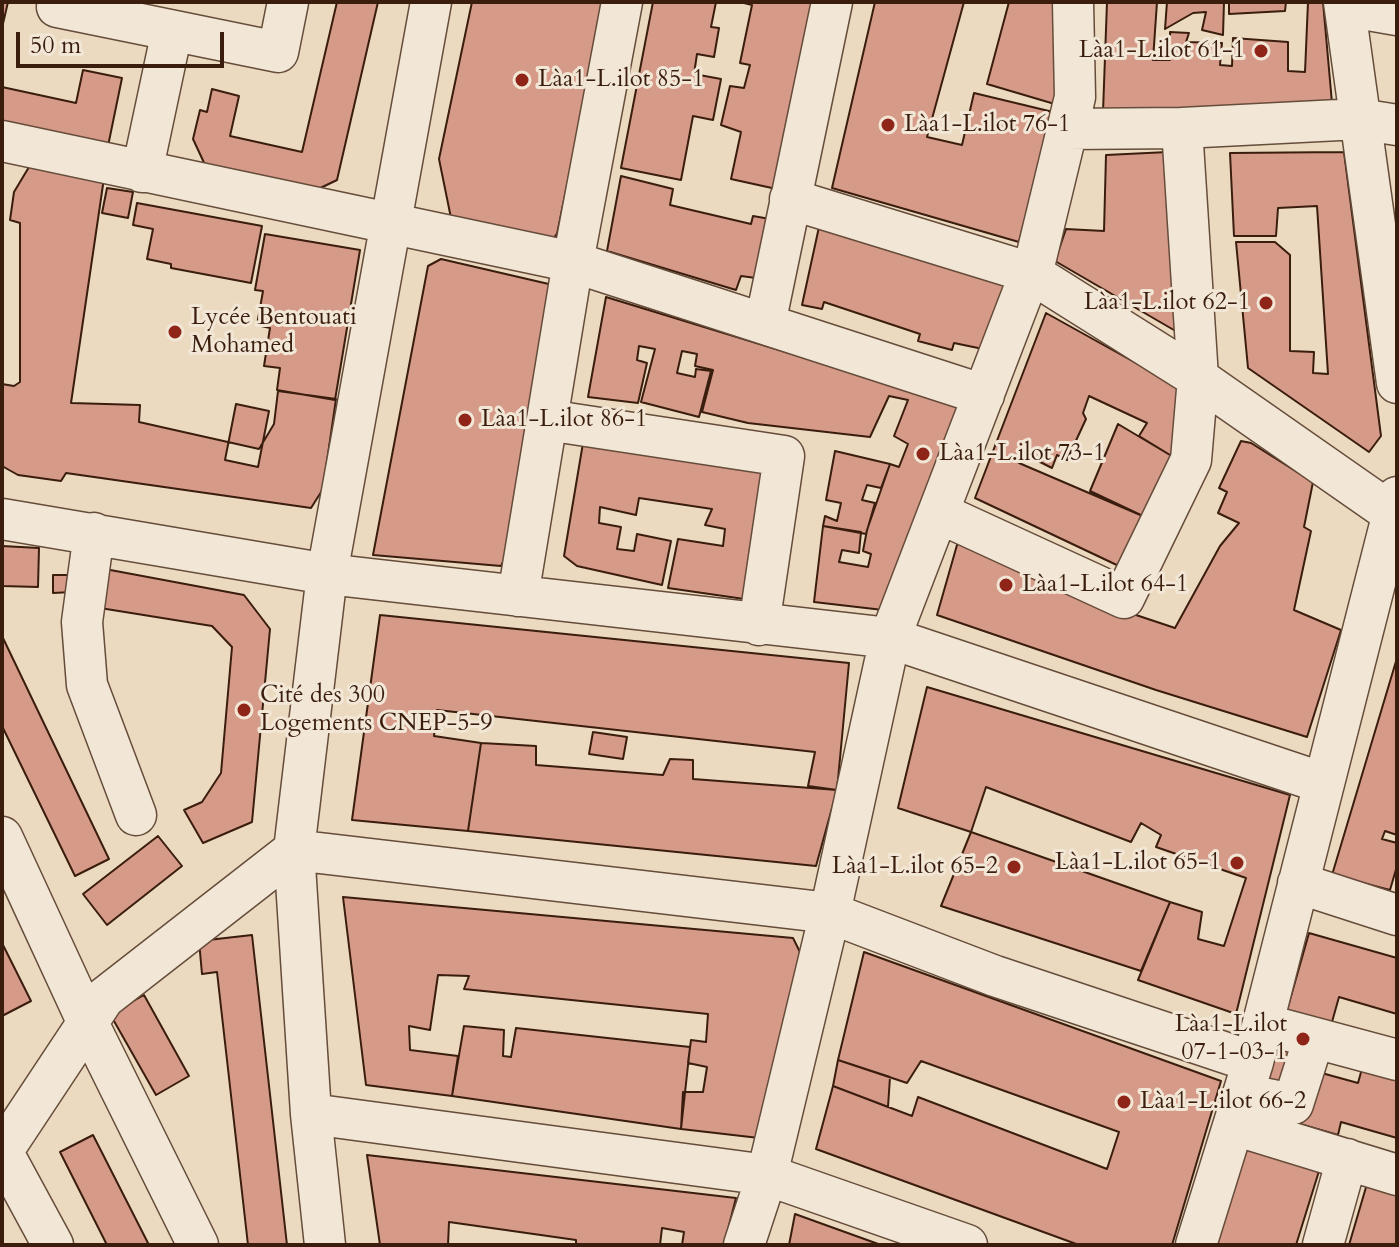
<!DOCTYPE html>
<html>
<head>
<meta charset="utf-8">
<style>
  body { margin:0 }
  #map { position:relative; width:1399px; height:1247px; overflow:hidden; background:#ebdac0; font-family:Cardo,serif }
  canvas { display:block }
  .frame { position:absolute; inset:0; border:4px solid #3a1d0d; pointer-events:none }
  .scale { position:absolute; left:16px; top:32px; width:208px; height:36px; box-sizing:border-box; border:4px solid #3a1d0d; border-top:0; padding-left:10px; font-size:24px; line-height:28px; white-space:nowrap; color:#3a1d0d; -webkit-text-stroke:6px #f2e7d6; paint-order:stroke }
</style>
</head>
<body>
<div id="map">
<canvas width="1399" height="1247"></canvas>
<div class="frame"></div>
<div class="scale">50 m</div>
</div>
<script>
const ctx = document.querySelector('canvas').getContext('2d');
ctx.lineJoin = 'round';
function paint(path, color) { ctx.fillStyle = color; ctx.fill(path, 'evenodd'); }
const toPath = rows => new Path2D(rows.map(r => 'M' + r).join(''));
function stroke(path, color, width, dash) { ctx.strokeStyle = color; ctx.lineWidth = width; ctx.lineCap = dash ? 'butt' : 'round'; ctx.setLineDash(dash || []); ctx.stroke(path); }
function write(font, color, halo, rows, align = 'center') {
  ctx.font = font + ' Cardo,serif'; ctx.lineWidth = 6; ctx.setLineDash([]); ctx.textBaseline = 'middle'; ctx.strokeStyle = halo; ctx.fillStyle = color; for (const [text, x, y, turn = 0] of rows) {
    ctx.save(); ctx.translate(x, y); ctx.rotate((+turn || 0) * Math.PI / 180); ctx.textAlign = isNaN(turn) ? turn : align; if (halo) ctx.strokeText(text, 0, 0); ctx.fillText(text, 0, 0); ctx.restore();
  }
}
const building = toPath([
  [2,2,8,2,2,28,2,2],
  [337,2,378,2,337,180,312,192,206,167,193,139,200,110,207,112,212,89,239,96,230,136,302,152,337,2],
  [472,2,605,2,557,234,551,241,451,218,439,159,472,2],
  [653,2,716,2,711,27,719,28,714,57,697,54,694,74,721,79,713,120,693,116,681,180,621,168,653,2],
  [740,2,822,2,781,190,731,179,741,132,721,125,730,86,744,88,750,65,740,63,752,5,740,2],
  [875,2,964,2,927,137,962,145,974,93,1053,112,1019,242,832,188,875,2],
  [1009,2,1057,2,1058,105,987,84,1009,2],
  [1107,2,1157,2,1153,60,1170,60,1170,32,1189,33,1186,42,1222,43,1220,65,1232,66,1233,38,1288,42,1288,71,1305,72,1308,2,1323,2,1332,103,1103,112,1107,2],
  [1167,2,1224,2,1223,35,1202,30,1206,12,1193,13,1165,29,1167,2],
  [1229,2,1286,2,1285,11,1229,14,1229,2],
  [83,70,122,78,107,151,2,128,2,87,76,103,83,70],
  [1168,152,1179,333,1055,261,1066,229,1104,231,1106,155,1168,152],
  [1344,152,1381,436,1369,452,1248,368,1236,242,1275,242,1290,255,1290,351,1314,352,1313,373,1328,374,1317,206,1278,208,1276,236,1234,236,1230,153,1344,152],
  [32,162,104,178,71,403,140,405,139,422,259,449,274,424,278,391,336,399,323,489,311,508,66,473,61,481,18,475,2,466,2,384,14,386,20,382,20,223,10,220,14,192,32,162],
  [621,176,673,189,670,205,751,224,753,216,770,219,756,278,741,276,736,290,607,251,621,176],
  [107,188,133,192,128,218,102,213,107,188],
  [137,203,262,226,251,283,171,268,171,264,147,259,153,229,133,225,137,203],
  [819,227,1007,286,983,349,954,343,952,350,918,341,920,334,824,302,822,309,802,305,819,227],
  [265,234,360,250,335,400,277,390,280,368,264,366,270,328,257,325,263,291,255,290,265,234],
  [441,259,553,285,507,554,501,566,373,555,428,266,441,259],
  [606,297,959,405,883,610,814,602,823,526,861,532,859,553,842,550,839,562,868,567,871,554,863,551,867,530,890,464,899,467,908,444,894,436,908,400,889,396,870,437,748,423,702,412,713,370,695,366,697,354,682,351,677,373,695,377,696,369,711,371,699,417,641,402,655,349,639,346,637,360,647,363,638,403,588,397,606,297],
  [1046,313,1181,388,1175,458,1139,436,1147,423,1089,396,1083,413,1086,419,1067,460,1057,455,1052,468,1022,453,1019,463,1145,517,1121,567,975,498,1046,313],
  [236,404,269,411,258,467,225,460,236,404],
  [1118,424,1175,458,1145,517,1090,491,1118,424],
  [1241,441,1251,443,1313,482,1304,527,1311,531,1294,610,1341,630,1307,737,1156,690,937,615,959,538,1127,612,1175,628,1220,546,1239,523,1218,513,1227,492,1219,488,1241,441],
  [583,443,769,465,751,600,668,588,678,539,723,546,725,529,705,525,712,509,639,498,636,515,600,507,599,523,621,527,617,549,634,551,637,534,671,541,662,585,577,566,564,556,583,443],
  [835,451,890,464,881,488,867,485,862,500,875,503,866,534,823,526,825,516,837,521,841,503,826,500,835,451],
  [2,546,39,548,38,587,2,586,2,546],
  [105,569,244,595,270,629,252,822,203,843,184,810,202,802,221,773,232,647,212,626,100,608,105,569],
  [53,575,72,575,72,592,53,593,53,575],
  [380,615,849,663,837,790,808,786,815,752,437,710,434,736,481,743,468,831,352,820,380,615],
  [2,636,109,859,75,876,2,726,2,636],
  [1397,658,1397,835,1385,831,1382,839,1397,843,1397,866,1390,890,1332,875,1397,658],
  [927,687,1290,795,1236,1014,1138,980,1170,902,1202,912,1198,939,1224,946,1246,878,1156,847,1161,835,1141,823,1131,842,986,787,971,832,898,808,927,687],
  [593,732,627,737,623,759,589,754,593,732],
  [481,743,536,746,536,765,663,775,670,759,693,760,693,779,837,790,816,866,468,831,481,743],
  [971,832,1170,902,1141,971,941,906,971,832],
  [158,836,182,866,107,925,83,894,158,836],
  [343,897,793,938,800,952,759,1138,681,1129,683,1092,703,1092,707,1067,688,1063,691,1040,706,1042,708,1014,464,989,469,976,438,975,430,1030,409,1026,410,1050,458,1056,452,1096,366,1085,343,897],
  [1309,933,1397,958,1397,1014,1339,997,1318,1072,1358,1083,1363,1065,1397,1074,1397,1138,1341,1122,1338,1135,1258,1112,1309,933],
  [252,935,287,1245,248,1245,217,972,202,974,199,941,252,935],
  [2,943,31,1001,2,1016,2,943],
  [864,952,1221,1081,1172,1245,1079,1245,816,1149,833,1086,912,1116,918,1097,1107,1169,1119,1132,921,1061,907,1083,838,1060,864,952],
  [144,995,189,1076,156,1095,110,1014,144,995],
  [464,1026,504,1030,503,1056,511,1057,516,1028,690,1047,681,1129,452,1096,464,1026],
  [838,1060,890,1077,888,1107,833,1086,838,1060],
  [1249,1131,1324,1155,1296,1245,1214,1245,1249,1131],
  [93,1135,149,1245,107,1245,60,1152,93,1135],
  [367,1155,736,1198,724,1245,682,1245,684,1232,662,1228,660,1245,576,1245,576,1240,449,1222,448,1245,380,1245,367,1155],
  [1369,1177,1397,1184,1397,1245,1349,1245,1369,1177],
  [795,1214,881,1245,789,1245,795,1214]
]);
const minor = toPath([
  [58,2,57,7,278,52,288,2],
  [1344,2,1397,383],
  [1345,6,1397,15],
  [1067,129,1182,128,1359,119,1397,125],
  [2,141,573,262,984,395],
  [142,172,172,31],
  [790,199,1031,273,1198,378,1393,514],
  [765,324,832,2],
  [547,420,784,456,759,625],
  [939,513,1124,598,1191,460,1198,378,1182,128],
  [2,519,327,574,890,638,1323,783],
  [94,533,82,622,87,685,136,815],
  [518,596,573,262,622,2],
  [2,837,87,1021,198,1245],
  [1298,883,1397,915],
  [1263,1024,1397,1060],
  [1243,1094,1293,1104,1314,1038],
  [311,1114,767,1175,967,1245],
  [1234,1125,1397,1175],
  [2,1151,53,1245],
  [2,1152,104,998,294,850,830,913,995,976,1253,1062],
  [325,1245,311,1114,294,850,327,574,431,2],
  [744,1245,767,1175,830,913,890,638,1036,258,1075,97,1073,2],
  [1196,1245,1253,1062,1397,497],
  [1323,1245,1347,1159]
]);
const markers = [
  [1261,51,8,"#8f2418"],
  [522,80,8,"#8f2418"],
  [888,125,8,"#8f2418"],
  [1266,303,8,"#8f2418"],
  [175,332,8,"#8f2418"],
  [465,420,8,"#8f2418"],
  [923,454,8,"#8f2418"],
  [1006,585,8,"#8f2418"],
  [244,710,8,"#8f2418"],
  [1237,863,8,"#8f2418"],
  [1014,867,8,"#8f2418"],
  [1303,1039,8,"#8f2418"],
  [1124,1102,8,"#8f2418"]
];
const poiNames = [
  ["Làa1-L.ilot 61-1",1245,51,"right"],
  ["Làa1-L.ilot 85-1",538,80],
  ["Làa1-L.ilot 76-1",904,125],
  ["Làa1-L.ilot 62-1",1250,303,"right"],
  ["Lycée Bentouati",191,318],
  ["Mohamed",191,346],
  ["Làa1-L.ilot 86-1",481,420],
  ["Làa1-L.ilot 73-1",939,454],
  ["Làa1-L.ilot 64-1",1022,585],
  ["Cité des 300",260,696],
  ["Logements CNEP-5-9",260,724],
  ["Làa1-L.ilot 65-1",1221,863,"right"],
  ["Làa1-L.ilot 65-2",998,867,"right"],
  ["Làa1-L.ilot",1287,1025,"right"],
  ["07-1-03-1",1287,1053,"right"],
  ["Làa1-L.ilot 66-2",1140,1102]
];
paint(building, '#d69a89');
stroke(building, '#3a1d0d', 2);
stroke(minor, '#664c3a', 43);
stroke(minor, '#f2e7d6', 40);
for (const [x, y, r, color] of markers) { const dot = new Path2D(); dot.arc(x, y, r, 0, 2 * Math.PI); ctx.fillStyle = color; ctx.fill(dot); stroke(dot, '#f2e7d6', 3); }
write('24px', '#3a1d0d', '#f2e7d6', poiNames, 'left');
</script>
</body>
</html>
